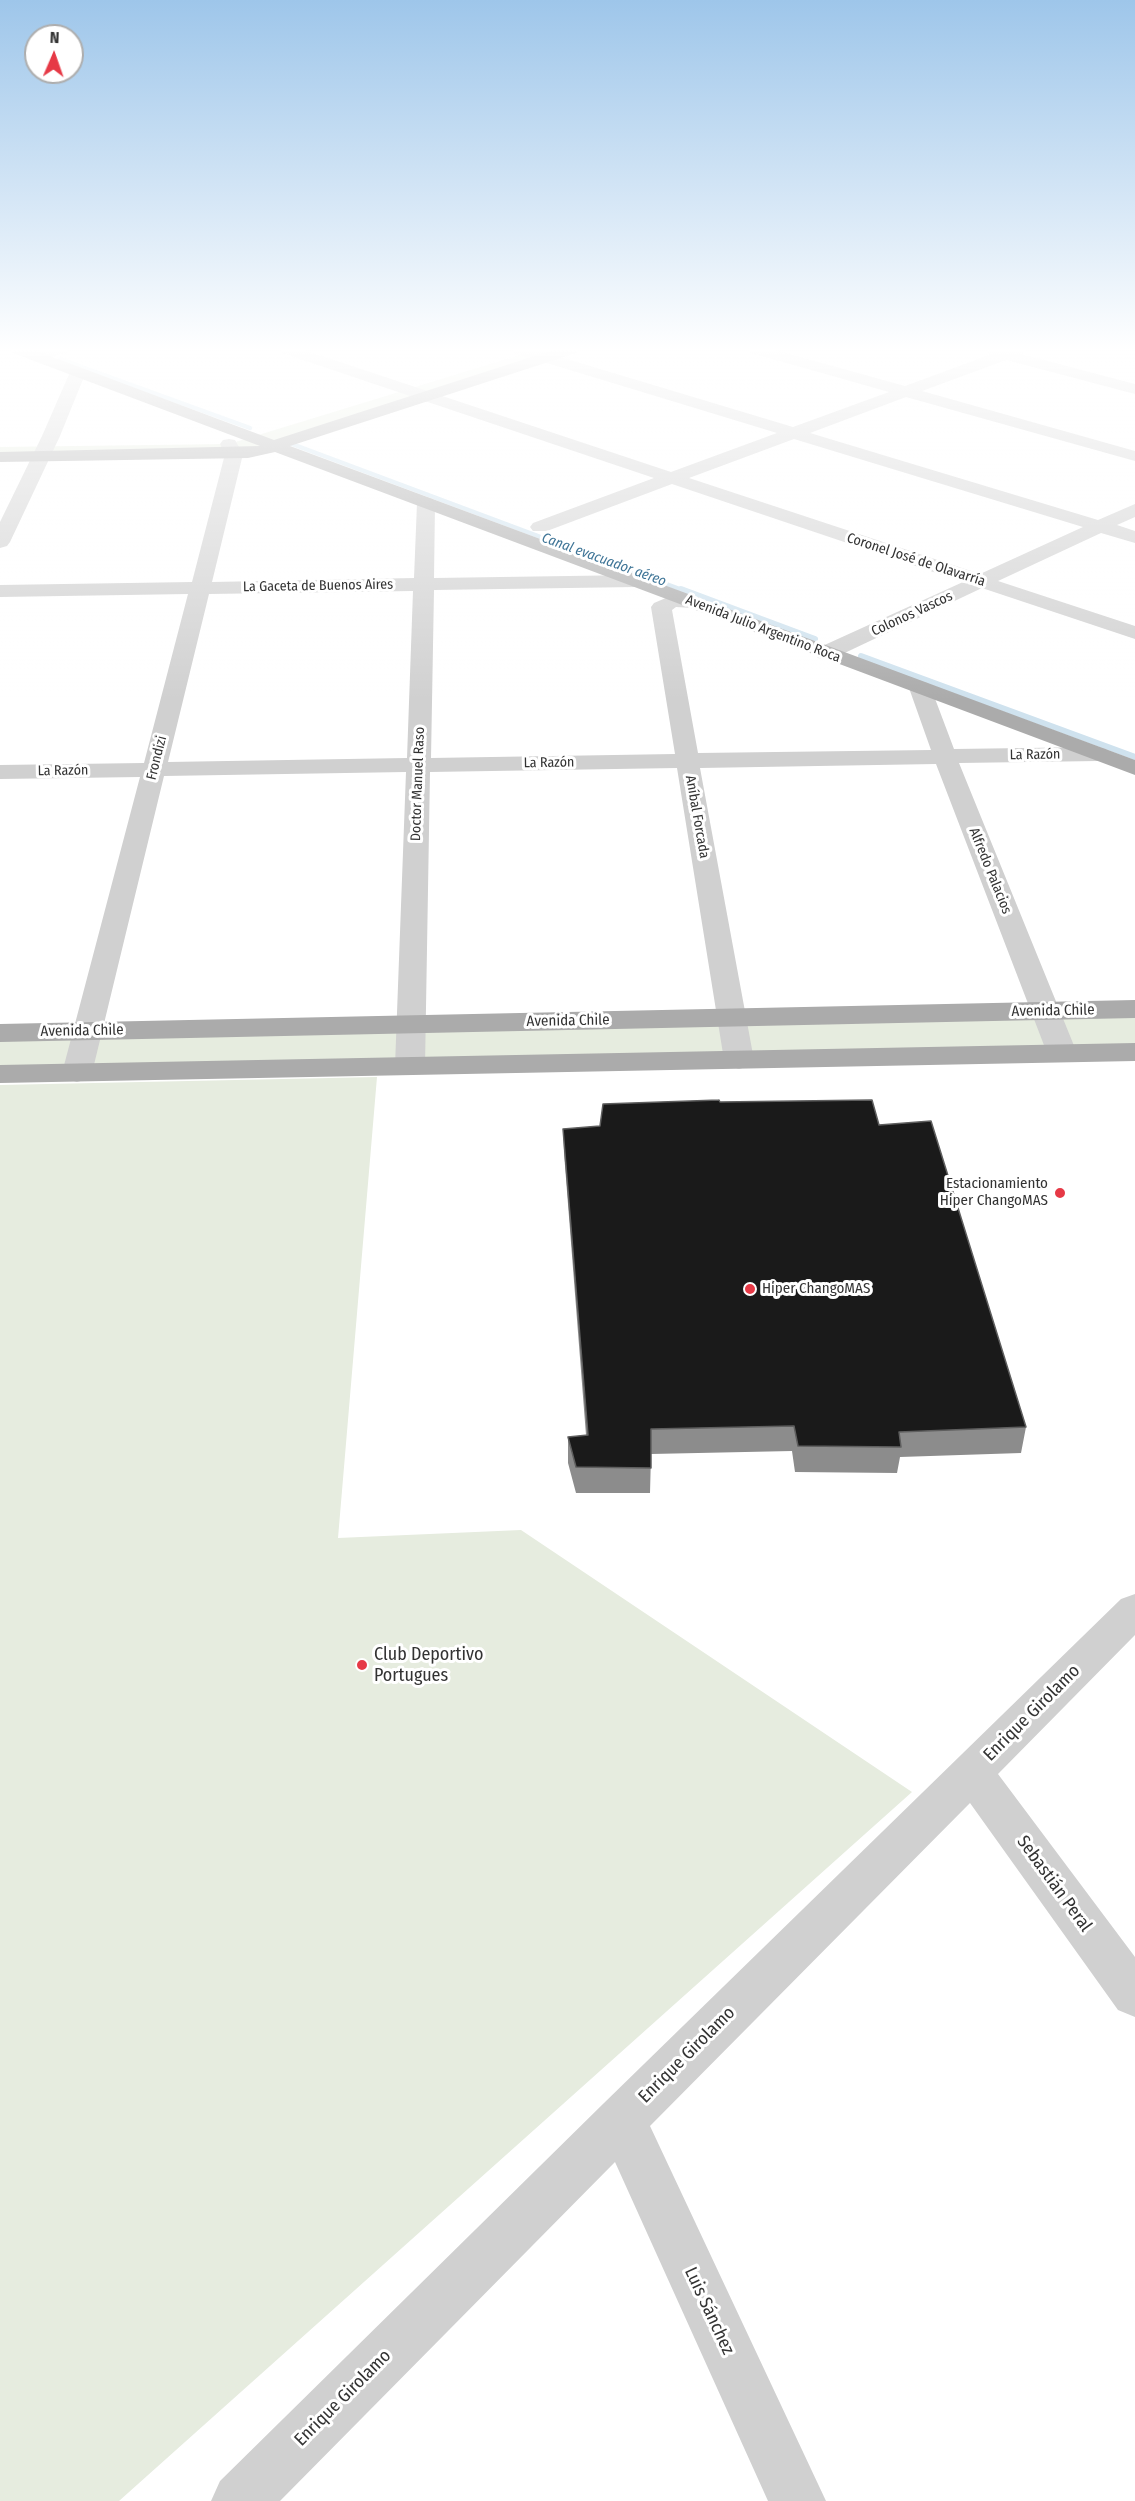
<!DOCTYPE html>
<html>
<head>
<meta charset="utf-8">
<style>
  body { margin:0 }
  #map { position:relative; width:1135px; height:2501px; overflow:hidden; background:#fff; font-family:"Fira Sans Condensed",sans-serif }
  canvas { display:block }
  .north { position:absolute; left:24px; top:24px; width:60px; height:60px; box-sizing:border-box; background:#fff; border:2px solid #adadad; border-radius:50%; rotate:2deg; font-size:16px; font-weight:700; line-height:24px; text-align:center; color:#333 }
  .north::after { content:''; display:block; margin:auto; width:21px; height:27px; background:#e63946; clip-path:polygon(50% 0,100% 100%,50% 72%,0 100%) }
</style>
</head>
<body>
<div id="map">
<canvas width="1135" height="2501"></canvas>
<div class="north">N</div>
</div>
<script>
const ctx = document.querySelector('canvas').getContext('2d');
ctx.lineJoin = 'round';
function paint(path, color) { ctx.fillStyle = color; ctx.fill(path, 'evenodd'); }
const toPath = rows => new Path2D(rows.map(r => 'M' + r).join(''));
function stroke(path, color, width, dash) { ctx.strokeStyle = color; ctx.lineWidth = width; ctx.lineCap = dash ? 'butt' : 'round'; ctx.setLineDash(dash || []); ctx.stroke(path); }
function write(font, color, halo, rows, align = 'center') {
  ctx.font = font + ' "Fira Sans Condensed",sans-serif'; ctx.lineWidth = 6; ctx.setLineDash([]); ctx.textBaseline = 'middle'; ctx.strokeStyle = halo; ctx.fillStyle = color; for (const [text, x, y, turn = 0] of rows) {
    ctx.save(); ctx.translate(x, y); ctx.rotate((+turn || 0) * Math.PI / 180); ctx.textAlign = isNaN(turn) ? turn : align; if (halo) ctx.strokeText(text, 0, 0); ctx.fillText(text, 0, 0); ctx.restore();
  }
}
const green = toPath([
  [536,350,570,350,263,451,0,457,0,447,229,444],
  [1135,1009,1135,1052,0,1074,0,1033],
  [377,1077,338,1538,521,1530,912,1792,119,2501,0,2501,0,1085]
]);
const streamFar1 = toPath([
  [60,359,250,428],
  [292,444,685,591]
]);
const stream = toPath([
  [681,589,815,639],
  [861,656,1135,757]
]);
const minor = toPath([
  [41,350,68,350,66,353,36,361,28,356,30,353,41,350],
  [280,350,304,350,671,472,777,433,514,353,512,350,537,350,793,427,889,392,751,353,749,350,775,350,905,386,989,355,987,350,1026,350,1021,354,1135,384,1135,394,1006,360,922,391,1135,451,1135,461,906,397,810,433,1098,520,1135,504,1135,517,1117,525,1135,531,1135,543,1101,533,998,581,1135,626,1135,639,982,588,834,658,826,659,818,658,815,653,818,648,963,582,672,484,547,531,533,531,530,527,533,523,654,478,282,353,280,350],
  [794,439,1083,527,980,574,689,478,794,439],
  [78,367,86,372,60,436,10,542,7,546,0,548,0,522,42,436,70,372,78,367],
  [229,439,235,440,243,454,212,582,414,578,417,503,419,499,426,497,433,499,435,503,434,578,636,575,643,577,646,581,643,585,636,587,434,590,431,758,675,754,651,607,654,603,673,595,693,596,700,598,703,602,700,606,693,608,676,607,672,610,698,753,931,750,909,688,912,683,920,681,928,683,931,688,954,749,1098,747,1106,749,1110,754,1106,759,1098,761,959,763,1077,1053,1072,1059,1062,1062,1052,1059,1047,1053,936,764,700,768,754,1060,749,1066,739,1069,729,1066,724,1060,677,768,430,772,425,1066,420,1072,410,1075,400,1072,395,1066,406,772,164,776,92,1073,87,1079,77,1082,67,1079,62,1073,140,777,0,779,0,765,144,763,188,594,0,597,0,585,192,582,225,454,220,444,223,440,229,439],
  [413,591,407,758,168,762,209,594,413,591],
  [1135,1594,1135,1635,998,1774,1135,1957,1135,2017,1118,2010,970,1803,650,2126,826,2501,768,2501,615,2162,280,2501,211,2501,220,2481,604,2103,1121,1599,1135,1594]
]);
const major = toPath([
  [11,350,34,350,274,440,553,350,578,350,576,353,290,446,1135,760,1135,775,275,452,248,458,0,462,0,452,260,446,13,353,11,350],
  [1135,1000,1135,1018,0,1042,0,1024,1135,1000],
  [1135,1043,1135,1061,0,1083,0,1065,1135,1043]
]);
const wall = toPath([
  [720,1102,879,1125,1026,1427,1021,1453,900,1457,897,1473,795,1472,792,1451,651,1454,650,1493,576,1493,568,1463,568,1437,586,1435,564,1153,563,1129,600,1126]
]);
const building = toPath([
  [719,1100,720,1102,872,1100,879,1125,931,1121,1026,1427,899,1432,901,1447,798,1446,794,1426,651,1429,651,1468,576,1467,568,1437,588,1435,563,1129,600,1126,603,1104,719,1100]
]);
const markers = [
  [1060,1193,6,"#e63946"],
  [750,1289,6,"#e63946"],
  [362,1665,6,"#e63946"]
];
const farWaternames = [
  ["Canal evacuador aéreo",604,560,20]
];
const farStreetnames = [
  ["Coronel José de Olavarría",916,560,18],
  ["La Gaceta de Buenos Aires",318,586,-1],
  ["Colonos Vascos",912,614,-25],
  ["Avenida Julio Argentino Roca",763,629,21],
  ["La Razón",1035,755,-1],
  ["Frondizi",157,758,-76],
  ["La Razón",549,763,-1],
  ["La Razón",63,771,-1],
  ["Doctor Manuel Raso",418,784,-88],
  ["Aníbal Forcada",697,817,80],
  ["Alfredo Palacios",990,871,68]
];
const streetNames = [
  ["Avenida Chile",1053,1011,-1],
  ["Avenida Chile",568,1021,-1],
  ["Avenida Chile",82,1031,-1]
];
const poiNames = [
  ["Estacionamiento",1048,1184],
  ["Hiper ChangoMAS",1048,1201],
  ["Hiper ChangoMAS",762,1289,"left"]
];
const nearPoinames = [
  ["Club Deportivo",374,1655],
  ["Portugues",374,1676]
];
const nearStreetnames = [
  ["Enrique Girolamo",1032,1713,-45],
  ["Sebastián Peral",1054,1884,54],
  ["Enrique Girolamo",687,2055,-45],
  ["Luis Sánchez",709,2311,65],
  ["Enrique Girolamo",343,2398,-45]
];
paint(green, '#e6ecdf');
stroke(streamFar1, '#cfe2ee', 4.5);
stroke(stream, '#cfe2ee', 6);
paint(minor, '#d0d0d0');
paint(major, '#ababab');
paint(wall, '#8c8c8c');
paint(building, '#1a1a1a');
stroke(building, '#5f5f5f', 1.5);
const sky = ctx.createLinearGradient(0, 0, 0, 700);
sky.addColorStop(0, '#9ec6ea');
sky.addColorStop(0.5, '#fff');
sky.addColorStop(1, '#ffffff00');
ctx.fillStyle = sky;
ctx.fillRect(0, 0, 1135, 700);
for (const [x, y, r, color] of markers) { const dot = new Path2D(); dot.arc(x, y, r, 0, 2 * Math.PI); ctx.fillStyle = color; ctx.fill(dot); stroke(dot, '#fff', 2); }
write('italic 14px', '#3f7597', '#fff', farWaternames);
write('14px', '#333', '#fff', farStreetnames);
write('15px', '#333', '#fff', streetNames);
write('15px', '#333', '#fff', poiNames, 'right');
write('18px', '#333', '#fff', nearPoinames, 'left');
write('18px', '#333', '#fff', nearStreetnames);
</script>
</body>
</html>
